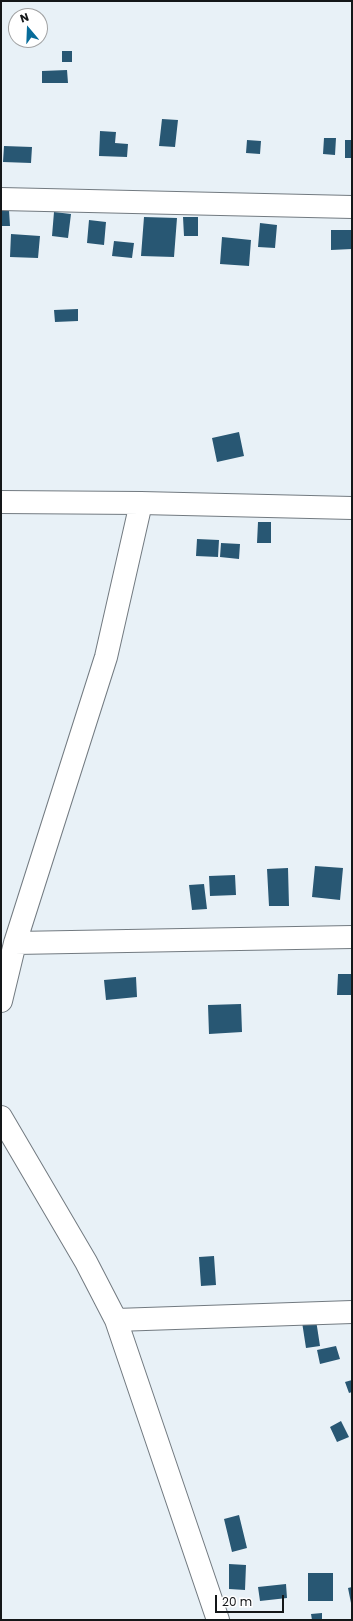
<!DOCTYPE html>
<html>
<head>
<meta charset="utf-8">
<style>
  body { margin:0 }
  #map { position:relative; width:353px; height:1621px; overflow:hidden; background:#e8f1f7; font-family:Poppins,sans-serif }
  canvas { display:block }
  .frame { position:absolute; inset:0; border:2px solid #141719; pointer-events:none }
  .north { position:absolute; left:8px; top:8px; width:40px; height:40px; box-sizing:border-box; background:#fff; border:1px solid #a1a2a3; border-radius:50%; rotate:341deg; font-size:11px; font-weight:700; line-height:16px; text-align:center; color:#141719 }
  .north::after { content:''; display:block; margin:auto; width:14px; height:18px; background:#076c9a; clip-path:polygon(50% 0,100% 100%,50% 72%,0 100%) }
  .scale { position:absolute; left:215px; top:1595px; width:69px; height:18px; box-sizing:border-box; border:2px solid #141719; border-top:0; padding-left:5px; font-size:12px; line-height:14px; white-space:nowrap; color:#141719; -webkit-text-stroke:3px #fff; paint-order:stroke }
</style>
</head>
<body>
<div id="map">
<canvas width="353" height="1621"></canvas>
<div class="frame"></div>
<div class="north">N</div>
<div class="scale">20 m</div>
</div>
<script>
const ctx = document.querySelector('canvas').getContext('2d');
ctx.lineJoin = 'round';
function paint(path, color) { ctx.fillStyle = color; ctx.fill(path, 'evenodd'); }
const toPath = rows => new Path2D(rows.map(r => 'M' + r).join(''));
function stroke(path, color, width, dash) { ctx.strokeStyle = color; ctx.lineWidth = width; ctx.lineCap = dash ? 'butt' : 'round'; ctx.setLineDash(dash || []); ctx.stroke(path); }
const building = toPath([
  [62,51,72,51,72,62,62,62],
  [67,70,68,83,42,83,42,71],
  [162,119,178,120,175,147,159,146],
  [100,131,116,132,115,143,128,144,127,157,99,156],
  [324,138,336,138,335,155,323,154],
  [247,140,261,141,260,154,246,153],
  [345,140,352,140,352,158,345,158],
  [4,146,32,147,31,163,3,162],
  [1,210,9,210,10,226,1,226],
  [54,212,71,214,68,238,52,236],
  [144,217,177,218,174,257,141,256],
  [183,217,198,217,198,236,184,236],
  [89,220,106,222,104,245,87,243],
  [260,223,277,225,275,248,258,247],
  [331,230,352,230,352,249,331,250],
  [11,234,40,236,38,258,10,257],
  [222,237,251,240,249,266,220,264],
  [114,241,134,243,132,258,112,256],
  [78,309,78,321,55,322,54,310],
  [239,432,244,456,217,462,212,438],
  [258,522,271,522,271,543,257,543],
  [197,539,219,540,218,557,196,556],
  [221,543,240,544,239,559,220,557],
  [315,866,343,868,340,900,312,897],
  [288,868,289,906,269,906,267,869],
  [235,875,236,895,210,896,209,876],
  [204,884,207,909,192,910,189,885],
  [338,974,352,974,352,995,337,995],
  [136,977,137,997,106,1000,104,980],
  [241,1004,242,1032,209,1034,208,1005],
  [214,1256,216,1285,201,1286,199,1257],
  [316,1320,320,1346,306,1348,302,1322],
  [336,1346,340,1359,320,1364,317,1350],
  [352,1380,352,1392,349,1393,345,1382],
  [341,1421,349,1437,337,1442,330,1427],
  [239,1515,247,1548,232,1552,224,1519],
  [229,1564,246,1565,245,1590,229,1589],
  [308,1573,333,1573,333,1601,308,1601],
  [286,1584,287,1598,260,1601,258,1587],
  [352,1587,352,1603,351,1603,348,1588],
  [322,1613,322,1620,312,1620,311,1614]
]);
const street = toPath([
  [1,199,352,207],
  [1,502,141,503,352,508],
  [15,943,352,937],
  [1,1001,15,943,106,657,141,503],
  [1,1117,86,1262,116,1320,218,1620],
  [116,1320,352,1312]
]);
paint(building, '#285773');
stroke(street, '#727a80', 24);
stroke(street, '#fff', 22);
</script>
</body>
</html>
